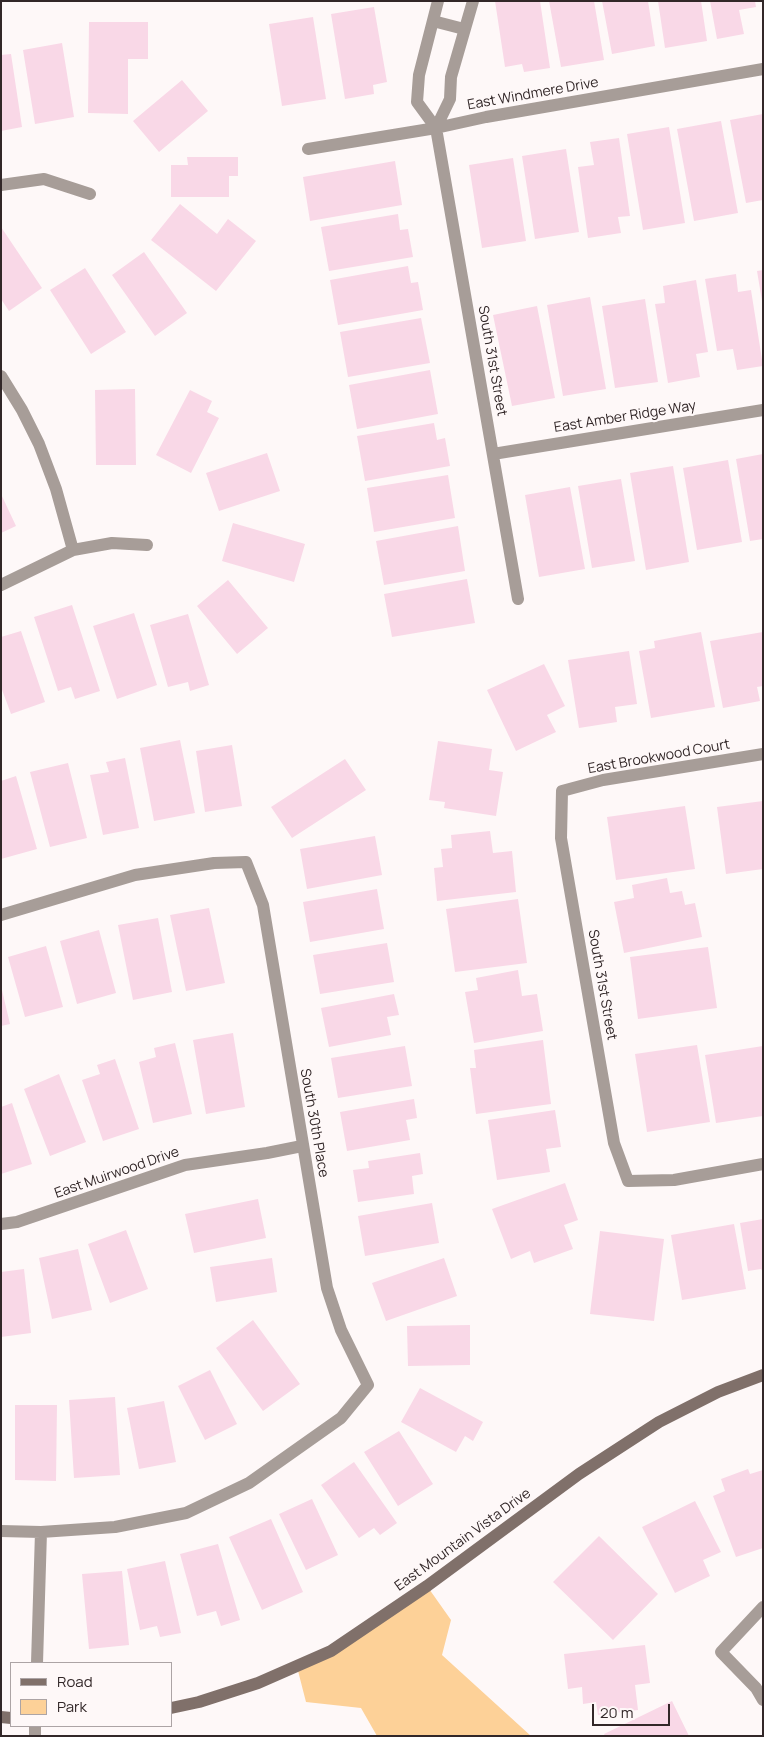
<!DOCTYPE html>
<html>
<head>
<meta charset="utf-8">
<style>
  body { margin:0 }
  #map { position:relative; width:764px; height:1737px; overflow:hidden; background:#fef8f8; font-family:Manrope,sans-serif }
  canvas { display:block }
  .frame { position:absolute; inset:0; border:2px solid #322728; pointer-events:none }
  .legend { position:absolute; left:10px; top:1662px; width:162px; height:65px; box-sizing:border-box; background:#fef8f8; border:1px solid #aca4a5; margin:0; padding:6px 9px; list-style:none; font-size:15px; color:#322728 }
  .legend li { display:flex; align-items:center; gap:10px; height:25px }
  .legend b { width:25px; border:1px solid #aca4a5 }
  .scale { position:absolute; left:592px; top:1704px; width:78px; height:22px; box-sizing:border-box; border:2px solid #322728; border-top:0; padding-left:6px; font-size:15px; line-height:18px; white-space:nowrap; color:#322728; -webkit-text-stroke:4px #fef8f8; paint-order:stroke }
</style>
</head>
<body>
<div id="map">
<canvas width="764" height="1737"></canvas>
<div class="frame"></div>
<ul class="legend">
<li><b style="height:6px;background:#80706a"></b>Road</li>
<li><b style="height:14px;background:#fdd198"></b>Park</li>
</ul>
<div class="scale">20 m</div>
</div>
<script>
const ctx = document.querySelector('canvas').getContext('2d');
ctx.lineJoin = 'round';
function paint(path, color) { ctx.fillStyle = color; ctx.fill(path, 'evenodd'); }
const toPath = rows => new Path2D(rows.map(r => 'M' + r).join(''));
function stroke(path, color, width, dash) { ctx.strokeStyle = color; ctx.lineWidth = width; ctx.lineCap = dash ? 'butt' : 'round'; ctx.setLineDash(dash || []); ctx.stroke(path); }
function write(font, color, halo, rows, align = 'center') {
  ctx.font = font + ' Manrope,sans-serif'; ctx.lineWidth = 4.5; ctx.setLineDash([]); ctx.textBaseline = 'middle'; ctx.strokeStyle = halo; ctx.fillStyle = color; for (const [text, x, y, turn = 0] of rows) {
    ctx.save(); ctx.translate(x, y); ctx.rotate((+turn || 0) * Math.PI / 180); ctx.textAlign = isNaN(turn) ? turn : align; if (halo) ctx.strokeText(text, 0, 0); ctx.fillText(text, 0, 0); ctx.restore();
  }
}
const green = toPath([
  [427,1586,451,1620,442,1655,531,1736,377,1736,361,1708,306,1702,297,1667]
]);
const building = toPath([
  [495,1,540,1,550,68,524,72,522,64,505,67],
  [549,1,594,1,604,60,561,67],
  [602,1,648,1,655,46,612,54],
  [658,1,701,1,707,41,665,48],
  [710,1,755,1,756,7,739,10,744,34,717,39],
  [374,7,387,82,373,85,374,94,345,99,331,14],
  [313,17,326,99,282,106,269,24],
  [89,22,148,22,148,59,128,59,128,114,88,113],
  [62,43,74,117,35,124,23,50],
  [11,54,22,127,1,131,1,55],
  [182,80,208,111,159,152,133,121],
  [763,114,763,200,746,203,730,120],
  [721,121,738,213,694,221,677,129],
  [669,127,685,223,643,230,627,134],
  [619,138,630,216,618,217,621,233,588,238,578,167,594,165,590,142],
  [566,149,579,232,535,239,522,156],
  [187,157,238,157,238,176,229,176,229,197,171,197,171,165,188,165],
  [513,158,526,241,482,248,469,165],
  [395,161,402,205,310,221,303,177],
  [180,204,217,234,228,219,256,241,216,291,151,240],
  [398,214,400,230,408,229,413,257,329,271,321,227],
  [1,227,42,288,9,311,1,299],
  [144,252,187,313,155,336,112,275],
  [408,266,411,283,418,282,423,310,338,325,330,280],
  [85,268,126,332,91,354,50,290],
  [763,270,763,301,762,301,757,271],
  [736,274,738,292,751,290,763,366,737,370,733,349,717,351,705,279],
  [696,280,708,352,696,354,700,377,668,383,655,304,665,303,663,286],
  [590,297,606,389,563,396,547,305],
  [645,299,658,382,615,388,602,306],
  [537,306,555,398,512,406,493,315],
  [421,318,430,363,348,377,340,332],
  [430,370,438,414,357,429,349,385],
  [135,389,136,465,96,465,95,390],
  [190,390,212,401,207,412,219,418,191,473,156,455],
  [434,423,437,440,445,438,450,466,365,481,357,436],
  [267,453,280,491,219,511,206,473],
  [763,454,763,539,750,541,736,459],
  [728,460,742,542,697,550,683,468],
  [673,466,689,562,646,570,630,473],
  [448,475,455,518,374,532,367,488],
  [621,479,635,561,592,568,578,486],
  [570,487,585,569,539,577,525,495],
  [1,494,16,526,1,533],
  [233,523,305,544,294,582,222,561],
  [458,526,465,571,384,585,376,541],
  [467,579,475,623,392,637,384,594],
  [228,580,268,628,237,654,197,606],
  [72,605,100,691,75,699,71,687,58,691,34,617],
  [134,613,157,685,117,699,93,626],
  [188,614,209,685,190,691,188,682,168,687,150,625],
  [21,631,45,702,11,714,1,687,1,637],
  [701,632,715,707,651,718,639,651,655,648,654,641],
  [763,632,763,686,757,687,760,701,723,708,710,641],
  [629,651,637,704,615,707,617,722,579,728,568,660],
  [544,664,565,706,547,715,556,732,516,751,487,690],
  [180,740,195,813,154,821,140,748],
  [438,741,492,749,489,770,503,772,496,816,444,808,445,802,429,800],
  [232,745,242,806,205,812,196,751],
  [125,758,139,828,103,835,90,775,109,772,106,762],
  [345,759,366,790,292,838,271,807],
  [68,763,87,838,50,847,30,772],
  [16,776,37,849,1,859,1,781],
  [763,801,763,869,726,874,717,807],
  [685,806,695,869,616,880,607,817],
  [490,831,493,853,512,851,516,892,437,901,434,868,443,867,441,849,452,848,451,835],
  [375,836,382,875,307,889,300,849],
  [667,878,670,893,682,891,685,905,695,903,702,937,624,953,614,902,634,898,632,885],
  [377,889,384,929,310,942,303,902],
  [518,899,527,963,455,972,446,909],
  [209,908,225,983,186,991,170,915],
  [158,918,172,992,133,1000,118,925],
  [99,930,116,993,77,1004,60,941],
  [387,943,394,982,320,994,313,955],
  [46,946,63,1007,25,1017,8,957],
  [708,947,717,1008,638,1019,630,957],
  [518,970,522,996,537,994,543,1031,474,1043,465,992,478,990,476,978],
  [1,986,10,1024,1,1026],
  [394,994,399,1015,387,1017,391,1035,329,1047,321,1008],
  [233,1033,245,1107,206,1114,193,1040],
  [543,1040,551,1104,476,1114,470,1068,476,1068,474,1050],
  [175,1043,192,1114,153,1123,139,1062,156,1057,154,1048],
  [697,1045,710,1122,647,1132,635,1054],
  [405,1046,412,1086,338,1098,331,1058],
  [763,1046,763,1116,716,1123,705,1055],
  [115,1059,139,1129,103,1141,82,1080,100,1074,97,1065],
  [59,1074,86,1142,50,1156,24,1089],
  [414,1099,417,1118,406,1120,410,1140,347,1151,340,1112],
  [12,1103,32,1164,1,1174,1,1107],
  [555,1110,561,1147,546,1149,550,1172,497,1180,488,1120],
  [420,1153,423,1174,412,1176,414,1194,358,1202,353,1170,369,1168,368,1161],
  [565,1183,578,1220,564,1225,573,1249,534,1263,530,1251,511,1259,492,1209],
  [258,1199,266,1238,194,1253,185,1214],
  [432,1203,439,1243,365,1256,358,1216],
  [763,1219,763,1272,761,1269,748,1271,740,1223],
  [734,1224,746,1289,682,1300,671,1235],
  [126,1230,148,1289,110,1303,88,1244],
  [600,1231,664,1239,654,1321,590,1314],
  [78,1249,92,1310,52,1319,39,1258],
  [272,1258,277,1292,216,1302,210,1267],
  [444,1258,457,1296,386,1321,372,1283],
  [24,1269,31,1333,1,1337,1,1272],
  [253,1320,300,1384,263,1411,216,1348],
  [470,1325,470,1365,408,1366,407,1326],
  [210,1370,237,1424,205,1440,178,1386],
  [420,1388,483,1422,473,1441,465,1436,456,1452,401,1422],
  [115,1397,120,1475,74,1478,69,1400],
  [164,1401,176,1462,139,1469,127,1408],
  [15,1405,57,1405,56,1481,15,1480],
  [399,1431,433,1484,398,1506,364,1452],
  [354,1462,397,1523,380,1535,374,1528,359,1538,321,1485],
  [748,1469,750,1474,763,1470,763,1548,736,1557,713,1496,725,1491,721,1479],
  [312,1499,338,1555,306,1570,279,1514],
  [695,1501,721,1552,703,1560,710,1576,675,1593,642,1527],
  [271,1519,303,1592,262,1610,229,1537],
  [599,1536,658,1594,613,1640,553,1582],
  [218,1544,240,1620,221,1626,216,1611,197,1616,180,1554],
  [165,1561,181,1633,160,1637,157,1626,140,1630,127,1569],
  [122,1571,129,1645,89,1649,82,1574],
  [645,1645,650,1683,635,1685,638,1710,598,1715,596,1702,583,1704,582,1687,568,1689,564,1654],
  [672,1701,689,1736,605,1736,604,1734]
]);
const street = toPath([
  [438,1,419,75,417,102,436,128,518,599],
  [433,21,464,29],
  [436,128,450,99,451,77,473,1],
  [308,149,436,128,486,117,763,69],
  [1,185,44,179,90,194],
  [1,376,22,410,39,444,56,489,73,550],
  [493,454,763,410],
  [1,585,73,550,112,543,147,545],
  [763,754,603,780,562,791,561,838,614,1143,628,1181,674,1180,763,1164],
  [1,915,135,875,214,863,246,862,263,905,327,1288,341,1330,368,1385,341,1418,249,1483,186,1513,115,1527,41,1532,1,1531],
  [1,1224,17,1222,185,1165,267,1153,302,1146],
  [763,1607,721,1652,756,1688,763,1700],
  [37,1663,41,1532],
  [35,1736,35,1726]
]);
const secondary = toPath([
  [171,1708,199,1702,258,1683,331,1651,427,1586,579,1474,659,1422,718,1392,763,1375],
  [1,1717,11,1718]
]);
const streetNames = [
  ["East Windmere Drive",533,94,-10],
  ["South 31st Street",492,361,80],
  ["East Amber Ridge Way",625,417,-9],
  ["East Brookwood Court",659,757,-10],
  ["South 31st Street",602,985,80],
  ["South 30th Place",314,1123,80],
  ["East Muirwood Drive",117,1173,-19],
  ["East Mountain Vista Drive",463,1540,-36]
];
paint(green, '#fdd198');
paint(building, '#f9d8e7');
stroke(street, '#a79d98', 12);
stroke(secondary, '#80706a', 12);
write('14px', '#322728', '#fef8f8', streetNames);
</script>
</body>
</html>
